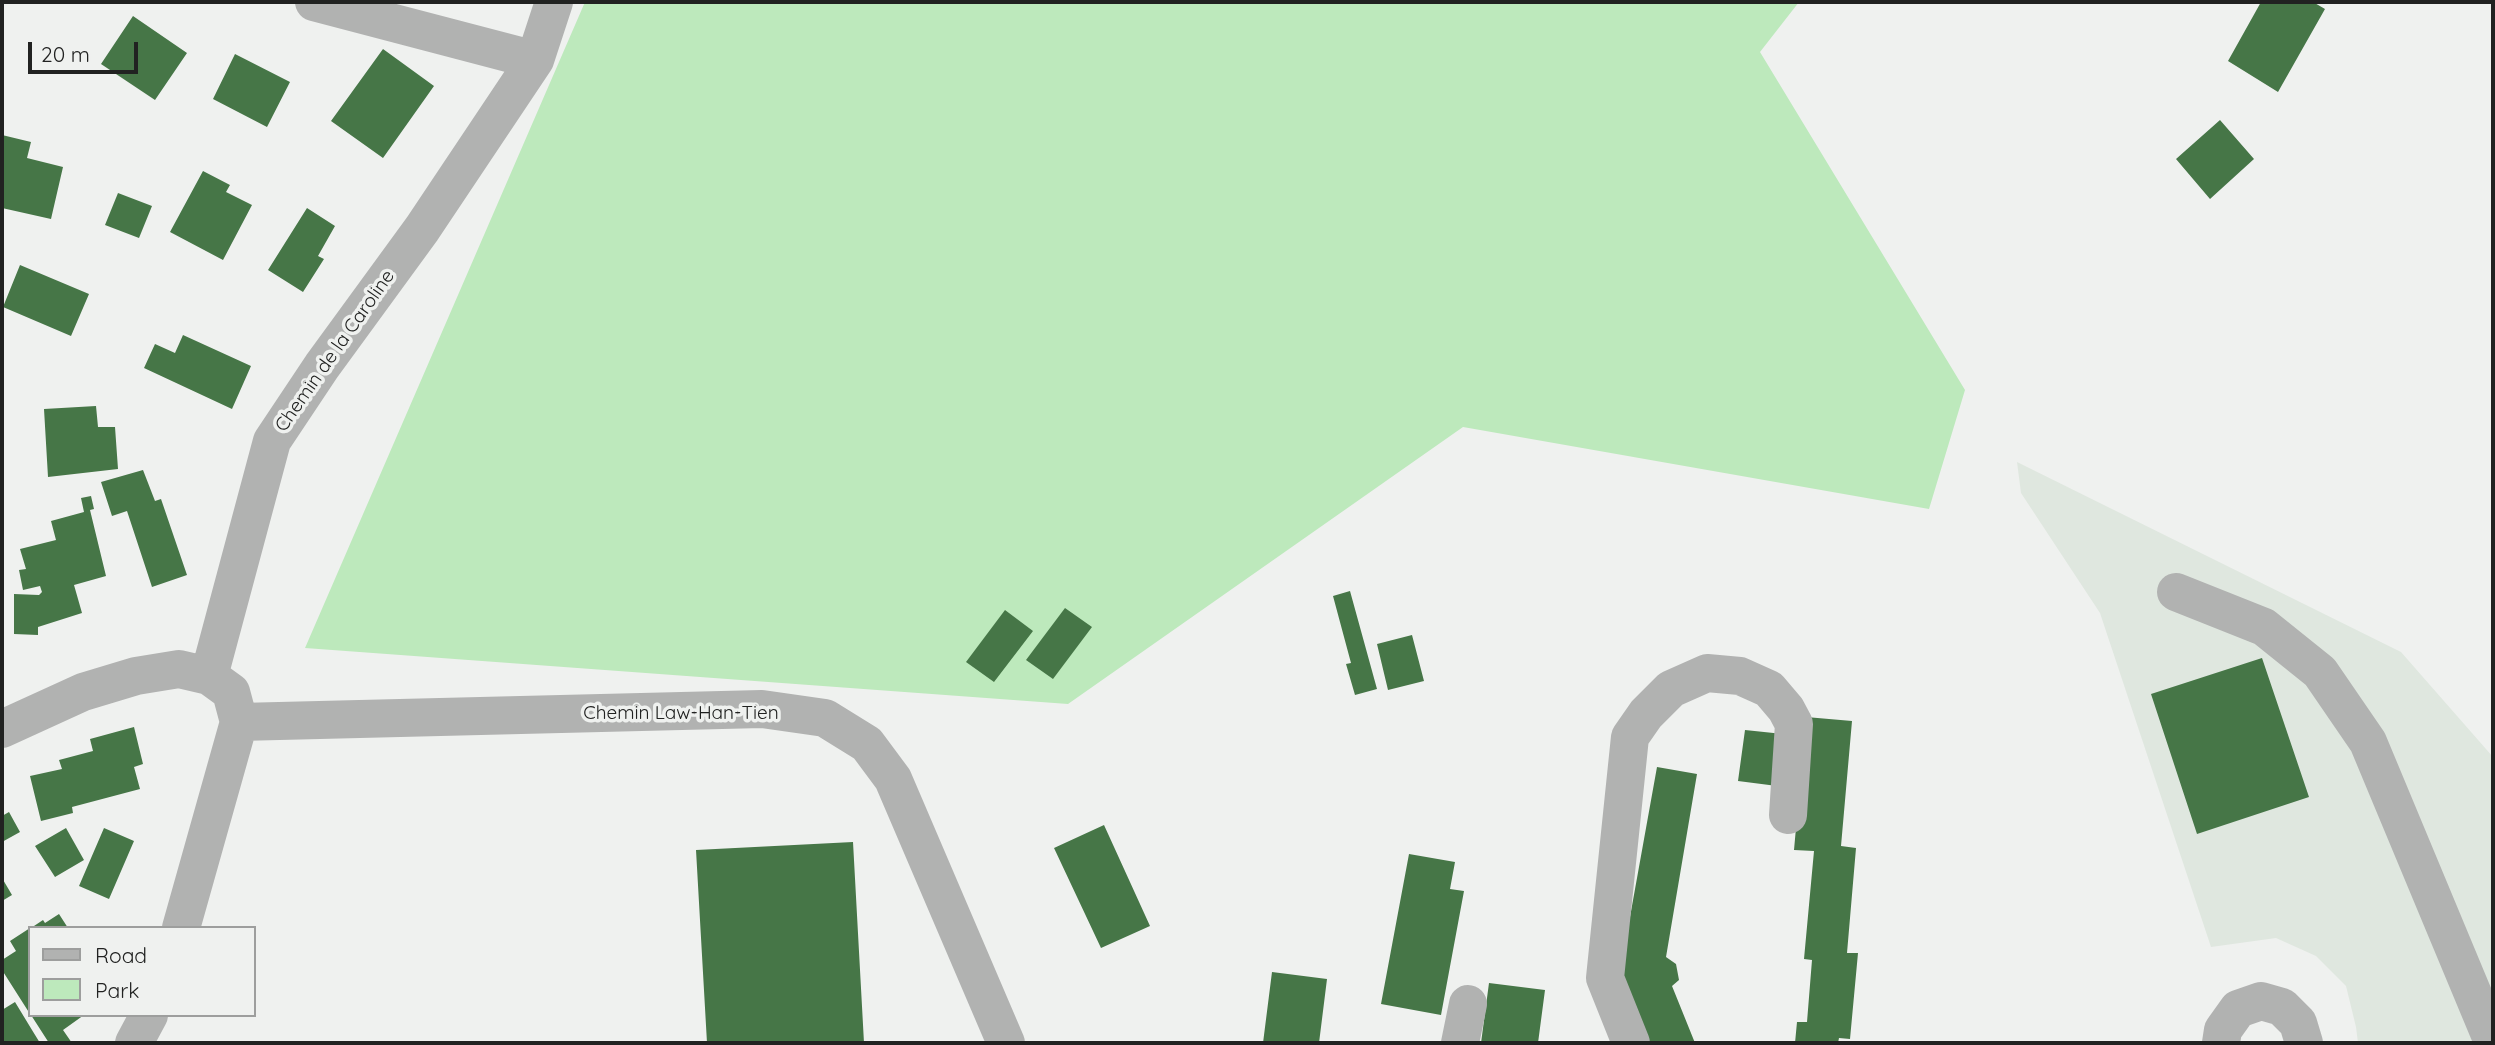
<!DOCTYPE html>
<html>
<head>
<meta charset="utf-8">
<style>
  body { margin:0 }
  #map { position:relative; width:2495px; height:1045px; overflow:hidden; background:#eff1ef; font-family:Quicksand,sans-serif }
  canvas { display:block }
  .frame { position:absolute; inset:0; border:4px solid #212221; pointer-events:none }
  .legend { position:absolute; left:28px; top:926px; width:228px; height:91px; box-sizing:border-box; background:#eff1ef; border:2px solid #9d9e9d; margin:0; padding:9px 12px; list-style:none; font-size:21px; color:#212221 }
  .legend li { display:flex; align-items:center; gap:14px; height:35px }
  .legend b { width:35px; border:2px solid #9d9e9d }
  .scale { position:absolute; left:28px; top:42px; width:110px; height:32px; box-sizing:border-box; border:4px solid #212221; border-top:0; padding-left:9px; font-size:21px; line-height:24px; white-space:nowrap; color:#212221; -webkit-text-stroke:5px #eff1ef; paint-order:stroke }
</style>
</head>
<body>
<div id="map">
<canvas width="2495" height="1045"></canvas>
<div class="frame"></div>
<ul class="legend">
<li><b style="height:9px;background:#b1b2b1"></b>Road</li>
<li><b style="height:19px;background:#bde9bc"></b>Park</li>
</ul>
<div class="scale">20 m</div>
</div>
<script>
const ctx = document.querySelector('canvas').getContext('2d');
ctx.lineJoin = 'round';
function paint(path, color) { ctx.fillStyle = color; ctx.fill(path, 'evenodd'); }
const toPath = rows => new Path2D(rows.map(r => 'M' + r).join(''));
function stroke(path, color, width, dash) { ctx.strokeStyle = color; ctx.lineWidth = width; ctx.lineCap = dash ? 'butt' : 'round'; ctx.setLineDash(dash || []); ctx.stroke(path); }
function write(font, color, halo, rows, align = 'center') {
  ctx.font = font + ' Quicksand,sans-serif'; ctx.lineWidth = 7; ctx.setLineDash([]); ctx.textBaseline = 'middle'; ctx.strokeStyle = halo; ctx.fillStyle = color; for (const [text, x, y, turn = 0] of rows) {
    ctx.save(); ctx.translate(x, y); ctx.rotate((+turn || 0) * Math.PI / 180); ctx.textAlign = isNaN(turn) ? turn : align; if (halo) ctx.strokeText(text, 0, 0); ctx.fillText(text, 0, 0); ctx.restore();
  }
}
const built = toPath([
  [2017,462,2401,652,2493,757,2493,1043,2358,1043,2356,1027,2346,986,2316,956,2276,938,2211,947,2100,613,2021,493]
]);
const green = toPath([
  [585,2,1799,2,1760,52,1965,390,1929,509,1463,427,1068,704,305,648]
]);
const building = toPath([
  [2261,2,2313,2,2325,9,2278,92,2228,61],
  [133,16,187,53,155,100,101,64],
  [383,49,434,86,383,158,331,121],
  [235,54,290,82,267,127,213,99],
  [2220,120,2254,159,2210,199,2176,159],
  [2,135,31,142,27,158,63,167,51,219,2,208],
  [203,171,230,185,226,192,252,205,223,260,170,232],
  [118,193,152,206,139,238,105,225],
  [307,208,335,226,318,256,324,259,303,292,268,270],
  [20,265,89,294,71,336,3,307],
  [183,335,251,366,232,409,144,368,155,344,175,353],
  [96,406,98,427,115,427,118,469,48,477,44,409],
  [143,470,155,501,161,499,187,575,152,587,127,511,112,516,101,482],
  [91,496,94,509,90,510,106,576,74,585,82,613,38,627,38,635,14,634,14,594,39,595,42,592,40,586,23,590,19,570,26,569,20,549,56,540,51,521,84,512,81,498],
  [1350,591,1377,689,1355,695,1346,664,1351,663,1333,596],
  [1065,608,1092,627,1053,679,1026,660],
  [1005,610,1033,631,994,682,966,662],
  [1412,635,1424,681,1388,690,1377,644],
  [2262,658,2309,797,2197,834,2151,694],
  [1806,717,1852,721,1841,846,1856,848,1847,953,1858,953,1850,1039,1839,1038,1838,1043,1795,1043,1797,1022,1807,1022,1812,960,1804,959,1814,851,1794,850],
  [134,727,143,764,134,767,140,789,72,807,73,813,41,821,30,776,62,769,59,760,93,751,90,739],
  [1745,730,1783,734,1777,786,1738,781],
  [1657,767,1697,774,1666,957,1676,964,1679,980,1672,986,1695,1043,1645,1043,1619,978],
  [9,812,20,832,2,842,2,816],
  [1104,825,1150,926,1101,948,1054,848],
  [66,828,84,860,55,877,35,846],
  [104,828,134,841,109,899,79,886],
  [853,842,864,1043,707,1043,696,850],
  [1409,854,1455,862,1450,889,1464,891,1441,1015,1381,1004],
  [2,878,12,895,2,901],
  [59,914,68,928,31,928,43,920,45,923],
  [30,928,30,1014,2,970,2,960,16,951,10,941],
  [1272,972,1327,979,1319,1043,1263,1043],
  [1489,983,1545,990,1538,1043,1481,1043],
  [15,1002,32,1030,40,1043,2,1043,2,1010],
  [31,1015,84,1015,63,1030,72,1043,49,1043]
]);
const minor = toPath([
  [314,2,535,60],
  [2176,592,2264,627,2320,672,2368,742,2493,1042],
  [209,676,272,441,322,366,422,229,535,60,554,2],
  [239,722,762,709,825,718,867,744,893,779,1006,1043],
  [2,729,83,692,136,676,179,669,209,676,231,692,239,722,181,928],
  [134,1043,149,1015],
  [1460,1043,1468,1004],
  [1631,1043,1605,978,1630,737,1646,714,1671,689,1707,673,1740,676,1769,689,1786,709,1794,724,1788,815],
  [2221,1043,2223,1030,2238,1009,2261,1001,2282,1007,2298,1023,2304,1043]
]);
const streetNames = [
  ["Chemin de la Caroline",335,351,-55],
  ["Chemin Law-Han-Tien",681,713]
];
paint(built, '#dfe7df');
paint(green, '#bde9bc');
paint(building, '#467647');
stroke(minor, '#b1b2b1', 38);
write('19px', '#212221', '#eff1ef', streetNames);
</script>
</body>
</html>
